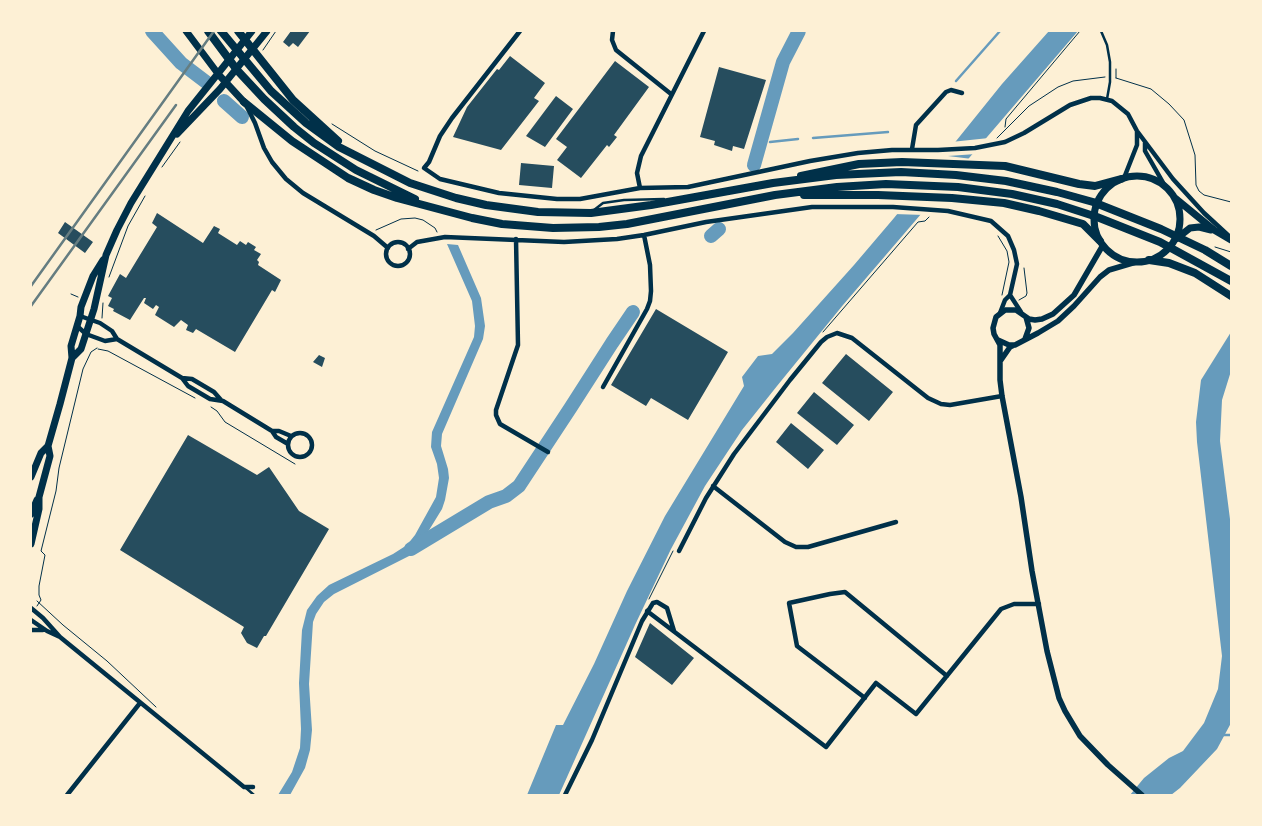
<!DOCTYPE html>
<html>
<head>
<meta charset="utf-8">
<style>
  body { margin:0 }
  #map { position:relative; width:1262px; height:826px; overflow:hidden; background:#fdf0d5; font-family:"Archivo Narrow",sans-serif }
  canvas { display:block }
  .frame { position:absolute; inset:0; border:32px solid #fdf0d5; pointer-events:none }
</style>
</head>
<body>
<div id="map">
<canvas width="1262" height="826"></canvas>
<div class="frame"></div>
</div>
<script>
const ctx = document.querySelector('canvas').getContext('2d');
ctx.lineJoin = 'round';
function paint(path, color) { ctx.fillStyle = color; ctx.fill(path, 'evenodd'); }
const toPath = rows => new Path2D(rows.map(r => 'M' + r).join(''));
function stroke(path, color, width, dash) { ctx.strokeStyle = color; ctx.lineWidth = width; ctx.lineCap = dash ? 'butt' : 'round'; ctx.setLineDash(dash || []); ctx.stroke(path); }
const water = toPath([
  [1049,31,1078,31,843,305,777,386,742,430,705,486,671,549,635,625,559,795,527,795,556,725,563,725,594,664,627,591,665,516,744,386,742,377,758,356,772,354,793,333,854,265,894,218,1002,84],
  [447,244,458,245,481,298,485,326,483,339,442,434,441,446,448,469,449,478,445,500,442,509,415,553,334,594,324,602,316,614,313,622,309,684,312,730,310,750,305,768,290,795,278,795,292,772,300,748,301,729,299,683,302,630,307,610,317,596,329,585,393,554,407,545,415,535,436,497,439,478,437,464,431,447,432,432,474,337,475,326,472,301],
  [1231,332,1231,371,1222,400,1220,441,1231,527,1231,723,1217,749,1180,788,1171,795,1130,795,1144,778,1169,758,1183,751,1204,723,1218,689,1222,656,1197,442,1196,422,1201,380]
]);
const pier = toPath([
  [989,138,976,154,948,156,972,159,924,215,894,214,951,142]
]);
const stream = toPath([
  [956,81,1000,31],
  [813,138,888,132],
  [770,142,798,139],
  [1222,735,1231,735]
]);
const river = toPath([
  [152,31,181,63,206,82],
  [224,101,242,117],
  [754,165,783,62,799,31],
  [711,236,719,229],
  [411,549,489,502,506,496,519,486,571,407,612,343,633,312]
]);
const building = toPath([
  [291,31,310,31,298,47,293,43,289,47,283,42],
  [510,56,545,83,534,98,539,101,501,150,453,137,467,107,497,69,499,70],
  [615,61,649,87,614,135,617,137,609,147,607,145,581,178,557,160,567,147,556,139],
  [719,67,766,80,744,149,733,146,732,151,714,145,715,141,700,137],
  [556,96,573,109,545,147,526,136],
  [521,163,554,166,552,188,519,185],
  [157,213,203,243,214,226,220,229,218,233,237,245,240,241,246,245,248,242,256,247,254,250,261,254,257,260,259,262,258,265,281,280,275,292,272,290,235,352,196,329,193,333,186,330,188,325,181,320,174,327,155,315,159,307,156,305,153,309,144,303,146,298,144,298,130,320,113,311,114,309,108,306,112,298,108,296,120,274,126,278,157,227,152,223],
  [65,222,93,242,85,253,58,233],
  [656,309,728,352,688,420,651,398,646,406,611,385],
  [846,354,893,392,869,421,822,383],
  [319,355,325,358,322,367,313,362],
  [814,392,854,425,837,445,797,413],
  [791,423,824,450,808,469,776,442],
  [188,435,257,475,269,467,299,511,329,529,266,636,264,636,257,648,247,643,241,633,244,627,120,550],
  [650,623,694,658,672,685,635,657]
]);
const path = toPath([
  [263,50,276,31],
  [1116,69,1116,78],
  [1116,78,1151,89,1169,104,1184,120,1195,155,1196,185,1199,191,1204,195,1231,202],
  [332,124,375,151,418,171],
  [1005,127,1006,119,1080,31],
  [997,138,1029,106,1058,87,1073,81,1105,77],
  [162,167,180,142],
  [376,230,401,219,415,218,423,220,435,228,437,232],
  [998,236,1007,251,1009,262,1002,295],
  [1215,247,1231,252],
  [109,277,128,226,145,196],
  [71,294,78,297],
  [1019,300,1026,296,1027,293,1024,268],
  [102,318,103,303],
  [823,332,918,222,925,221,929,217],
  [98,349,108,351,195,398],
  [211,407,217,411,225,422,295,464],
  [649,599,673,551],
  [37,601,63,625,107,661,156,707],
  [37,606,41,600,39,595,39,586,45,555,41,551,56,491,59,468,83,369,91,352,97,348]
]);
const service = toPath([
  [1101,31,1107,45,1110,62,1110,82,1107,99],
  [594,210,603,203,624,200,664,199],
  [246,788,254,795]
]);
const minor = toPath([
  [520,31,452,118,440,136,429,162,424,168,440,179,499,193,557,199,580,199,640,188,688,187,810,161,858,153,892,150,938,150,975,148,1005,142,1024,133,1070,105,1091,98,1100,98,1112,101,1128,114,1137,131,1173,179,1204,213,1230,237],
  [613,31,612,40,616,50,671,94],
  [247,107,255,123,264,148,272,162,286,179,303,193,374,236,388,248],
  [1145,143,1145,151,1165,186],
  [912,149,916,125,946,92,951,90,962,93],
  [1124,178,1137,145,1137,132],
  [640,188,637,173,641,156,704,31],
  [516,239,518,345,496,410,496,415,500,424,548,452],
  '386 254a12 12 0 1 1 24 0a12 12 0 1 1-24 0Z',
  [408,249,417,242,445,237,564,242,617,239,644,235,706,222,812,207,893,207,948,211,991,221,1008,236,1014,250,1017,264,1010,295,1021,312],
  [1000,313,1005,300,1010,295],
  [80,316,100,323,112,331,117,339,182,378,188,386,210,399,223,401,272,431,276,437,288,444],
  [77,326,86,334,105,341,117,339],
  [182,378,192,379,214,392,221,400],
  [603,387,647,309,650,301,651,291,650,265,644,235],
  [272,431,279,431,291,436],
  '288 445a12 12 0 1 1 24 0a12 12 0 1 1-24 0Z',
  [713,486,785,542,796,547,808,547,896,522],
  [679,551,706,498,734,454,790,380,821,342,827,337,837,333,852,338,928,398,941,404,950,405,1002,396],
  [31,608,43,618,60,637],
  [647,611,826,747,876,683,916,714,1001,609,1014,604,1039,604],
  [31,620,47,631,60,637,244,787,253,787],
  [31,630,43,630],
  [865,698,797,646,789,603,830,594,845,592,947,676],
  [67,795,140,703],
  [565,795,592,740,642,621,653,603,657,602,667,608,674,631]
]);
const tertiary = toPath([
  [1103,245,1074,295,1053,314,1042,319,1035,320,1029,319,1016,310,1005,310,996,317,993,328,994,334,1000,345,1000,380,1002,396,1021,497,1032,571,1047,651,1059,698,1065,711,1080,736,1108,765,1142,795],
  [1025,339,1029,328,1026,317],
  [998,340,1009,345,1015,345,1038,333,1058,321,1074,306,1100,277,1109,270,1136,262],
  [1001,360,1010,347,1014,345]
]);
const primary = toPath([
  [186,31,219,75,244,102],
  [177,134,220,89,267,31],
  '1094 219a43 43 0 1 1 86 0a43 43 0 1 1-86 0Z',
  [1175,198,1214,230,1231,240],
  [1176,239,1190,228,1199,227,1211,230],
  [72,358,81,349,94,309,106,255,117,230,131,203,188,111,252,31],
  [31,477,41,453,48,446,60,404,72,358,71,346,80,316,81,307,93,276,103,260],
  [31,514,37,500],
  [31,544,39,509,39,497,50,456,48,446]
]);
const trunk = toPath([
  [208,31,237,70,264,99,294,127,314,143,356,170,415,199],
  [221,31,271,91,306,123,339,147,410,183,456,198,486,205,538,212,591,213,651,205,773,183,836,175,901,172,956,175,1006,181,1057,192,1093,202,1161,229,1205,250,1231,266],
  [238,31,293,100,338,141],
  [244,102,292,141,348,178,374,190,397,198,472,218,502,224,553,228,599,227,627,224,775,195,837,187,886,184,958,187,1012,194,1057,204,1097,217,1160,242,1231,281],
  [801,176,859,164,902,162,1005,166,1079,184,1095,186,1121,179],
  [804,195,878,195,952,198,1004,203,1039,211,1083,224,1100,241],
  [1149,260,1169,263,1195,273,1231,296]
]);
const rail = toPath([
  [31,286,214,31],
  [31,306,176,105]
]);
paint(water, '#669bbc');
paint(pier, '#fdf0d5');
stroke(stream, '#669bbc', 2.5);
stroke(river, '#669bbc', 14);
paint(building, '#264d5e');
stroke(path, '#003049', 1);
stroke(service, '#003049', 2.5);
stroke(minor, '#003049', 4.5);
stroke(tertiary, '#003049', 5.5);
stroke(primary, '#003049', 7);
stroke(trunk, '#003049', 8);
stroke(rail, '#657d81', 2.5);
</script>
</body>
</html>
